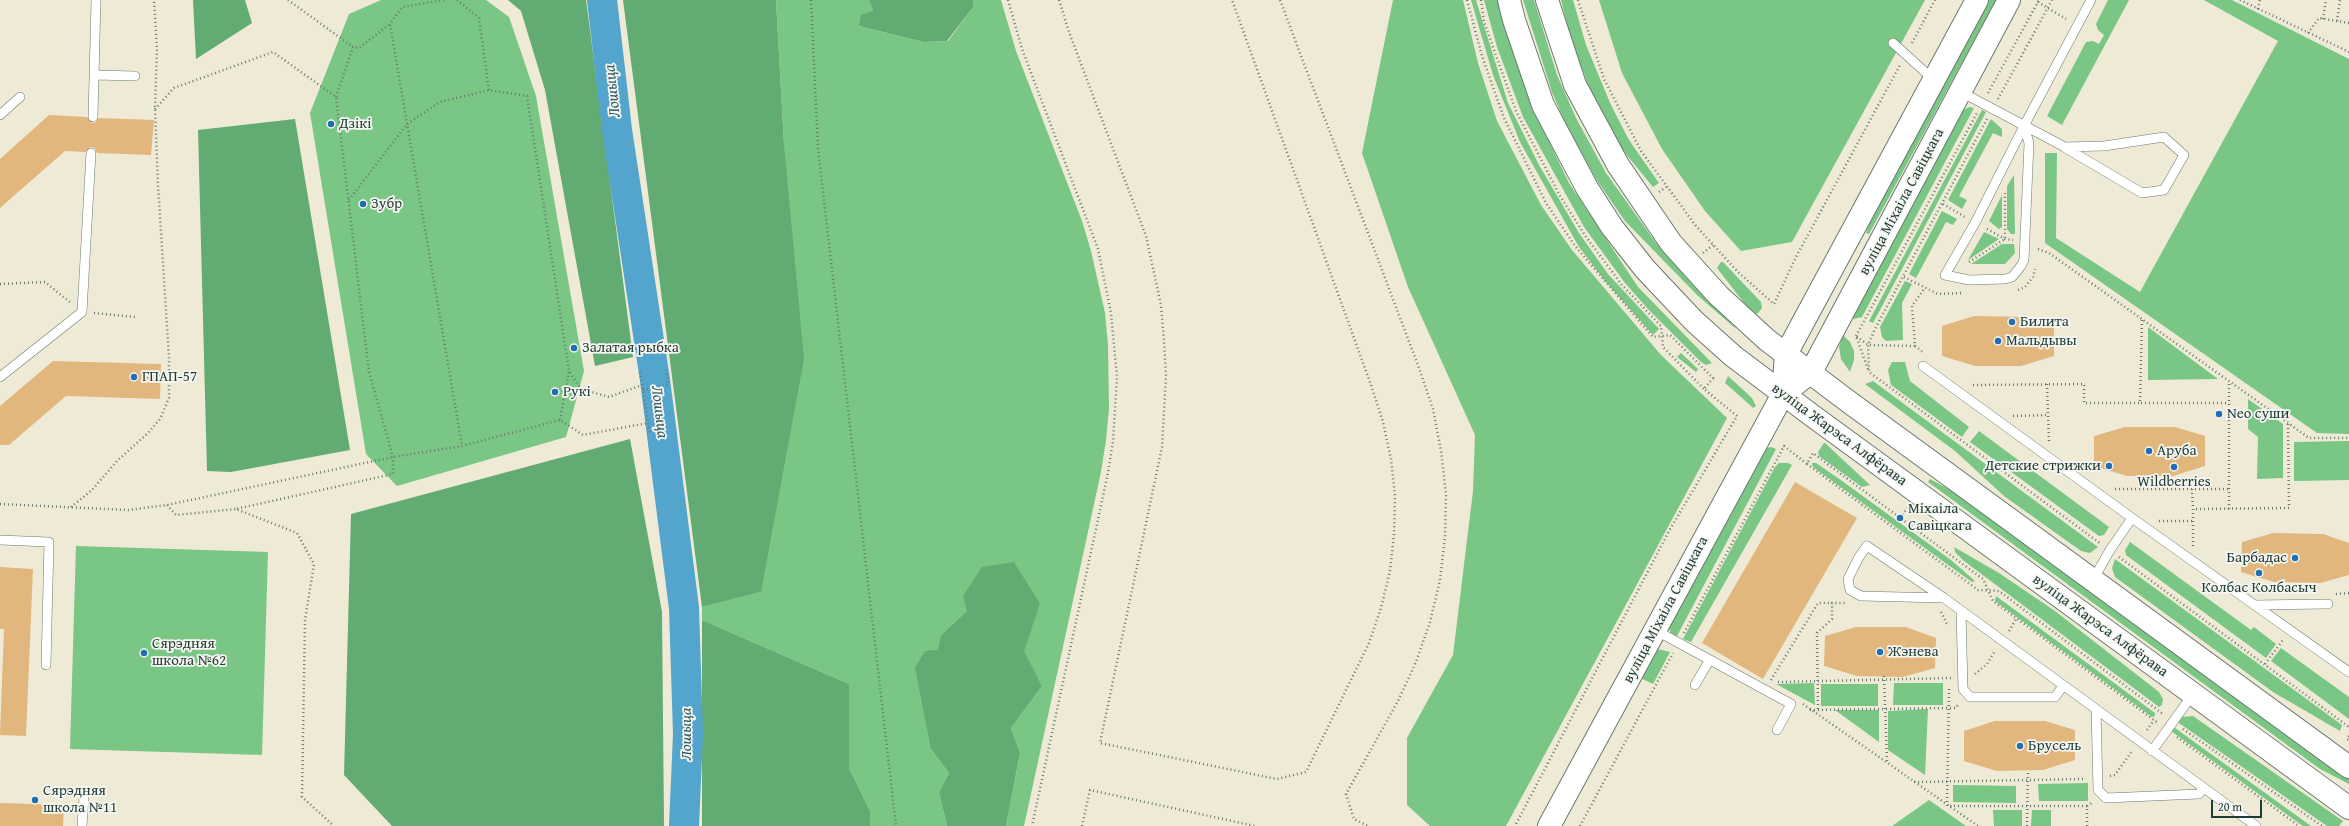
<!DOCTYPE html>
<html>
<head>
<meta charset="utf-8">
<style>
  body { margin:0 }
  #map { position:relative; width:2349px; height:826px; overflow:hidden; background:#efead6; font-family:"Gentium Book Plus",serif }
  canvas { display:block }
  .scale { position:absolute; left:2211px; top:800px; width:51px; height:18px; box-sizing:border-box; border:2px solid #1f3d34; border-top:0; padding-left:5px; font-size:12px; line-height:14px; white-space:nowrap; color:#1f3d34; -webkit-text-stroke:3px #f6f6f2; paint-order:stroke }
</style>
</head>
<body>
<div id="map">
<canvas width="2349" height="826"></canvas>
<div class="scale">20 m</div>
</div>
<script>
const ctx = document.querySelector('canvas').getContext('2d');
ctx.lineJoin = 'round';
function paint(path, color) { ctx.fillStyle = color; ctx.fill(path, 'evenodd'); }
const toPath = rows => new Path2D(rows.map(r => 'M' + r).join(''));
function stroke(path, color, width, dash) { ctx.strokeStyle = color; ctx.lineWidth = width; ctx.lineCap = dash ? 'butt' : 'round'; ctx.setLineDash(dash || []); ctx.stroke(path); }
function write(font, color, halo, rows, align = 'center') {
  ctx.font = font + ' "Gentium Book Plus",serif'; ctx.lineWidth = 3.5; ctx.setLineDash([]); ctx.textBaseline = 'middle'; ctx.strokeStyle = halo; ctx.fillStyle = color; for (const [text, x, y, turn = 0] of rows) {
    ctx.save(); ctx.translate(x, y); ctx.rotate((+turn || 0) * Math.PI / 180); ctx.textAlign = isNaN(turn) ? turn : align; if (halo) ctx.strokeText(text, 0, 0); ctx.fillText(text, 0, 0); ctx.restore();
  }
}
const green = toPath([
  [381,0,486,0,509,17,536,96,584,371,566,437,397,486,366,454,310,113,349,14],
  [776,0,869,0,873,11,859,26,924,42,948,41,974,6,973,0,1001,0,1016,51,1082,221,1091,251,1105,313,1108,345,1109,409,1106,440,1101,472,1024,826,1006,826,1020,753,1011,728,1042,686,1023,651,1040,604,967,611,941,635,931,749,949,773,939,792,947,826,870,826,870,811,849,768,849,684,702,620,702,607,761,592,784,145],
  [1393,0,1463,0,1478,63,1497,121,1541,205,1572,250,1661,355,1727,418,1506,826,1430,826,1407,805,1407,738,1453,655,1473,491,1475,435,1408,287,1362,153],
  [1471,0,1476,0,1508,103,1539,165,1579,233,1608,274,1659,329,1653,335,1605,281,1579,247,1520,142,1493,75],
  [1484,0,1498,0,1533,108,1569,183,1638,287,1712,363,1706,365,1701,362,1648,309,1625,283,1584,227,1523,117,1497,47],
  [1523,0,1534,0,1557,75,1576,118,1606,173,1656,243,1694,286,1735,327,1735,328,1697,295,1625,221,1596,179,1565,123,1552,92],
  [1561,0,1573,0,1586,45,1611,105,1629,140,1659,183,1653,187,1616,142,1596,105,1571,40],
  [1599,0,1925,0,1792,242,1741,251,1705,211,1662,149,1622,73],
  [1983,0,1996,0,1869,234,1866,233,1883,184],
  [2108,0,2129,0,2062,125,2047,116,2086,42,2093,41,2099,44,2104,35,2098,30,2096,24],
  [2204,0,2232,0,2349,59,2349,434,2317,433,2045,243,2045,153,2057,153,2056,238,2140,292,2278,41],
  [1969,107,1974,108,1862,317,1854,319,1851,317,1962,111],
  [1982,110,1986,112,1873,323,1869,321],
  [1991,119,2002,129,2002,137,1993,133,1959,196,1967,200,1962,209,1948,200],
  [2014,175,2015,234,2011,234,2007,229,2007,186],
  [2002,195,2002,227,1999,229,1989,221],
  [1942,211,1957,219,1953,225,1946,222,1916,278,1909,274],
  [1984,232,1999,239,1968,260],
  [2002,244,2014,244,2015,253,2005,264,1971,264],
  [1721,262,1723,262,1761,302,1762,308,1759,312,1757,314,1748,308,1717,268],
  [1905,281,1912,284,1902,303,1903,340,1886,341,1882,337,1880,327],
  [2148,327,2218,379,2148,380],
  [1843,335,1850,342,1854,351,1854,360,1850,372,1841,359,1839,347],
  [1681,353,1698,369,1696,372,1677,357],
  [1892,362,1905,362,1910,381,1969,427,1962,437,1891,385,1888,370],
  [1728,376,1752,398,1756,406,1753,408,1751,406,1725,383],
  [1873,381,2007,480,2098,547,2090,553,2081,551,2004,496,1955,451,1865,384],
  [2248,399,2283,424,2283,478,2257,479,2258,437,2248,429],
  [1979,431,2109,527,2104,535,2099,536,1970,442],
  [2349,441,2349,480,2294,481,2294,442],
  [1824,443,1825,443,1870,485,1862,487,1819,456,1818,452],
  [1771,447,1776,449,1677,636,1672,635,1668,627,1687,577,1721,533,1767,448],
  [1779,463,1788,463,1792,465,1691,642,1683,639,1775,467],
  [1812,463,1816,463,1838,478,1951,560,1975,581,1972,582,1951,567,1813,467],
  [1930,479,1985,509,2349,776,2349,784,2320,769,1928,482],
  [2130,542,2251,630,2254,627,2276,644,2266,658,2126,555,2125,550],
  [76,546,268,552,262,755,70,749],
  [1954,547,1999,573,2055,611,2159,692,2163,699,2162,705,2159,707,1964,561,1955,552],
  [2115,559,2342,725,2340,731,2273,692,2115,577,2112,568],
  [1996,596,2155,713,2155,716,2152,717,1995,601],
  [2281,648,2349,697,2349,719,2271,661],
  [1657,649,1670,652,1653,684,1638,677],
  [1814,683,1815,705,1776,684],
  [1894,683,1943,683,1943,705,1893,705],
  [1821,684,1878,684,1878,706,1821,706],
  [1928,709,1925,775,1888,750,1888,711],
  [1835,710,1879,710,1879,742],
  [2193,716,2343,821,2339,826,2327,826,2176,721,2180,717],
  [2173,727,2175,728,2311,826,2303,826,2171,731],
  [2088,783,2088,801,2039,801,2038,784],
  [1953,785,2016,786,2016,803,1953,802],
  [1929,800,1966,826,1892,826],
  [1993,810,2022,810,2022,826,1994,826],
  [2032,810,2051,810,2051,826,2031,826]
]);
const forest = toPath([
  [193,0,245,0,252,23,196,59],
  [508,0,586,0,633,357,595,366,545,90,521,11],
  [623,0,776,0,784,145,804,359,761,592,702,607],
  [869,0,973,0,974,6,947,41,924,42,859,26,861,15,873,11],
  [295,119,350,450,231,472,207,471,198,130],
  [630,439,662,612,664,826,392,826,344,775,351,514],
  [1014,562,1040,604,1024,651,1042,686,1011,728,1020,753,1006,826,947,826,939,792,949,773,931,749,915,668,925,651,938,650,941,635,967,611,963,596,982,567],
  [702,620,849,684,849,768,870,811,870,826,702,826]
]);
const river = toPath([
  [602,0,617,130,655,380,684,608,688,734,684,826]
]);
const building = toPath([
  [49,115,87,117,92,123,96,122,99,118,154,120,151,155,97,153,95,148,91,147,85,152,65,151,0,208,0,159],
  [1974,316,2024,317,2054,326,2054,356,2021,366,1975,366,1942,356,1942,326],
  [53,361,161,364,160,399,66,396,9,445,0,445,0,406],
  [2125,427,2175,427,2205,436,2205,466,2173,476,2127,476,2094,466,2094,436],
  [1795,482,1857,518,1763,679,1702,643],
  [2273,533,2323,534,2349,543,2349,575,2320,583,2274,582,2241,572,2242,542],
  [0,567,33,569,26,736,0,735,4,629,0,629],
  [1856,627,1906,627,1936,638,1935,668,1903,677,1857,676,1824,666,1825,636],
  [1995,721,2045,721,2075,730,2075,760,2043,770,1997,771,1964,761,1964,731],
  [0,803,64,805,63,826,0,826]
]);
const path = toPath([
  [288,0,353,47],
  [444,0,402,7,390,24,462,446],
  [457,0,479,18,489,90],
  [811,0,818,148,896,826],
  [1008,0,1022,49,1098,249,1111,313,1117,377,1113,441,1108,473,1032,826],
  [1059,0,1069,32,1146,236,1161,305,1164,341,1166,376,1162,447,1100,743,1277,779,1306,772,1369,643,1381,608,1390,571,1394,534,1395,496,1391,459,1383,422,1371,385,1232,0],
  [1280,0,1419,368,1433,409,1441,451,1446,494,1445,537,1440,580,1430,622,1416,662,1398,701,1346,794,1354,819,1368,826],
  [1467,0,1482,56,1504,118,1546,203,1575,246,1653,337,1670,335,1713,378,1704,389,1737,416,1669,531,1515,826],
  [1481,0,1484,22,1516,111,1560,196,1586,237,1622,285,1661,326,1663,347,1704,389],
  [1578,0,1604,79,1641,151,1696,226,1739,273,1774,304,1796,257,1900,65],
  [2240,0,2349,52],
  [2038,2,2066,19],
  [2258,9,2260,0],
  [2323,19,2326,0],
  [2337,21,2340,0],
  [2308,33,2319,18,2349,23],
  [1912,43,1935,0],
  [1988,93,2039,0],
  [336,97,353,47,359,48,390,24],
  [1998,99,2052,0],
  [155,109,174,88,273,52,336,97,369,372,393,457,393,474,236,509,297,533,314,564,305,620,302,797,334,826],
  [1987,119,1875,329,1868,345,1869,372,2101,544],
  [1659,192,1666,187],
  [349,200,407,124,440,102,489,90,527,96,569,371,581,389,609,397,642,385],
  [1943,204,1965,217],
  [1987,229,2005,239,2013,240],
  [2038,249,2049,253,2309,438,2349,438],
  [1703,253,1713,245],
  [1969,262,2005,239,2005,193],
  [1904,277,1938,294,1963,293],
  [0,284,45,282,71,303],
  [2018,290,2025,287,2033,277,2035,269],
  [94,313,135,317],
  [2142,320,2140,403,2229,403],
  [1856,336,1977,113],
  [1915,346,1924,353],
  [1868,369,1856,336,1868,345,1915,346,1912,306,1924,289],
  [640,372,650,434],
  [2047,384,2049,441],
  [1973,385,2084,384,2084,403,2140,403],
  [643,390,668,385,666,370],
  [2013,416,2048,415],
  [560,420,569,371],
  [1807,464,1978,590,1999,591,2163,714],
  [2115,489,2229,489],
  [2192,489,2193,509],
  [0,504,128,510,167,505,393,457,462,446,560,420,583,435,648,423],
  [167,505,176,515,236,509],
  [71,507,92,490,117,461,148,433,160,419,169,398,169,358,158,185,155,109,157,49,154,0],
  [2229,509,2229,381],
  [1900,518,1907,508],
  [2159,521,2193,521],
  [2193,546,2193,509,2289,508,2288,423],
  [2119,557,2349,727],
  [2336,594,2349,593],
  [1941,612,1947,624],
  [2009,631,2016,619],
  [1684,633,1784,446,1807,464,1813,453,1830,466,1983,579,1993,601,2158,723],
  [2265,664,2283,640],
  [1975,674,1987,664,1995,651],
  [1884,676,1887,762],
  [1771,680,1818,603,1832,603],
  [1778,682,1951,678],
  [1949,689,1947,806,2087,806],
  [1803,704,1978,826],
  [1818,709,1817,633,1832,619,1832,603,1847,603],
  [1810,710,1956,708,1959,703],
  [2183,729,2322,826],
  [2147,730,2154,720],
  [2349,736,2347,739,2349,740],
  [2177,737,2299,826],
  [2110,776,2115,775,2132,751],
  [1914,782,2085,779],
  [1082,826,1090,790,1255,826],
  [1580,826,1673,653],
  [2027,826,2028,770],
  [2087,826,2087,806,2093,802]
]);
const service = toPath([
  [1893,43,1934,80],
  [96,75,135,76],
  [1961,92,2061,145,2064,147,2142,193,2164,190,2184,155,2164,137,2104,146,2064,147],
  [0,115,20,97],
  [93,117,96,0],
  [2024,126,2029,143,2024,260,2021,266,2012,277,2005,279,1969,280,1945,275,1975,223,2024,126,2091,0],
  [1923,366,2132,518,2349,672],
  [0,377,82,312,91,153],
  [0,540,49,542,46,665],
  [2093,580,2110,550,2132,518],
  [1944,598,1861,596,1850,590,1848,579,1859,557,1867,546,1944,598,2256,826],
  [2254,605,2328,604],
  [1961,611,1963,689,1970,697,2055,697,2063,686],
  [1655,630,1791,704,1777,730],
  [1695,685,1709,661],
  [2096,709,2098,790,2106,798,2199,794,2203,788],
  [2152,751,2193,694],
  [82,826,84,798]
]);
const tertiary = toPath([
  [1783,394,1786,354,1977,0],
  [1549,826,1783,394,1811,372,2009,0]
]);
const secondary = toPath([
  [1509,0,1514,20,1543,105,1587,188,1612,227,1645,269,1694,321,1733,356,1810,414,2349,808],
  [1547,0,1575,85,1618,165,1671,243,1718,295,1767,340,1849,402,2349,767]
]);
const markers = [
  [331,124,4,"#1f6fb2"],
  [363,204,4,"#1f6fb2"],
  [2012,322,4,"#1f6fb2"],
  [1998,341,4,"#1f6fb2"],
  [574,348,4,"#1f6fb2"],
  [134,377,4,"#1f6fb2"],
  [555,392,4,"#1f6fb2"],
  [2219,414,4,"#1f6fb2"],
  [2149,451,4,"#1f6fb2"],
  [2109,466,4,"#1f6fb2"],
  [2174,467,4,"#1f6fb2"],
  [1900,518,4,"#1f6fb2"],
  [2295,558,4,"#1f6fb2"],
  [2259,573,4,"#1f6fb2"],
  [1880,652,4,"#1f6fb2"],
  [144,653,4,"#1f6fb2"],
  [2020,746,4,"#1f6fb2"],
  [35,800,4,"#1f6fb2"]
];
const poiNames = [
  ["Дзікі",339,124],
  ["Зубр",371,204],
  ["Билита",2020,322],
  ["Мальдывы",2006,341],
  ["Залатая рыбка",582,348],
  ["ГПАП-57",142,377],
  ["Рукі",563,392],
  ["Neo суши",2227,414],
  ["Аруба",2157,451],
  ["Детские стрижки",2101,466,"right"],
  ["Wildberries",2174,482,"center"],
  ["Міхаіла",1908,509],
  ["Савіцкага",1908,526],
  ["Барбадас",2287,558,"right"],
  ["Колбас Колбасыч",2259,588,"center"],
  ["Сярэдняя",152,644],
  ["школа №62",152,661],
  ["Жэнева",1888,652],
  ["Брусель",2028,746],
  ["Сярэдняя",43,791],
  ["школа №11",43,808]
];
const streetNames = [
  ["вуліца Міхаіла Савіцкага",1902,202,-62],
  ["вуліца Жарэса Алфёрава",1839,435,36],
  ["вуліца Міхаіла Савіцкага",1666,610,-62],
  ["вуліца Жарэса Алфёрава",2100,626,36]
];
const waterNames = [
  ["Лошыца",613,91,-96],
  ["Лошыца",659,412,83],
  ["Лошыца",687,734,-90]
];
paint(green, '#79c685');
paint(forest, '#62ab72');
stroke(river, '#53a5ce', 30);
paint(building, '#e2b77d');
stroke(service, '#687a6d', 10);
stroke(tertiary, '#687a6d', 24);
stroke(secondary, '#687a6d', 24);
stroke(path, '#687a6d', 2.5, [1, 3]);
stroke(service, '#fff', 9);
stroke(tertiary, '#fff', 22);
stroke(secondary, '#fff', 22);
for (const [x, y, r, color] of markers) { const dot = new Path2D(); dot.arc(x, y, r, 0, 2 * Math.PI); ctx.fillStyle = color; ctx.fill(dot); stroke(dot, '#f6f6f2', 1.5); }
write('15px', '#1f3d34', '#f6f6f2', poiNames, 'left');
write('15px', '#1f3d34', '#f6f6f2', streetNames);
write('italic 16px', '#2f5c62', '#f6f6f2', waterNames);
</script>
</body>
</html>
